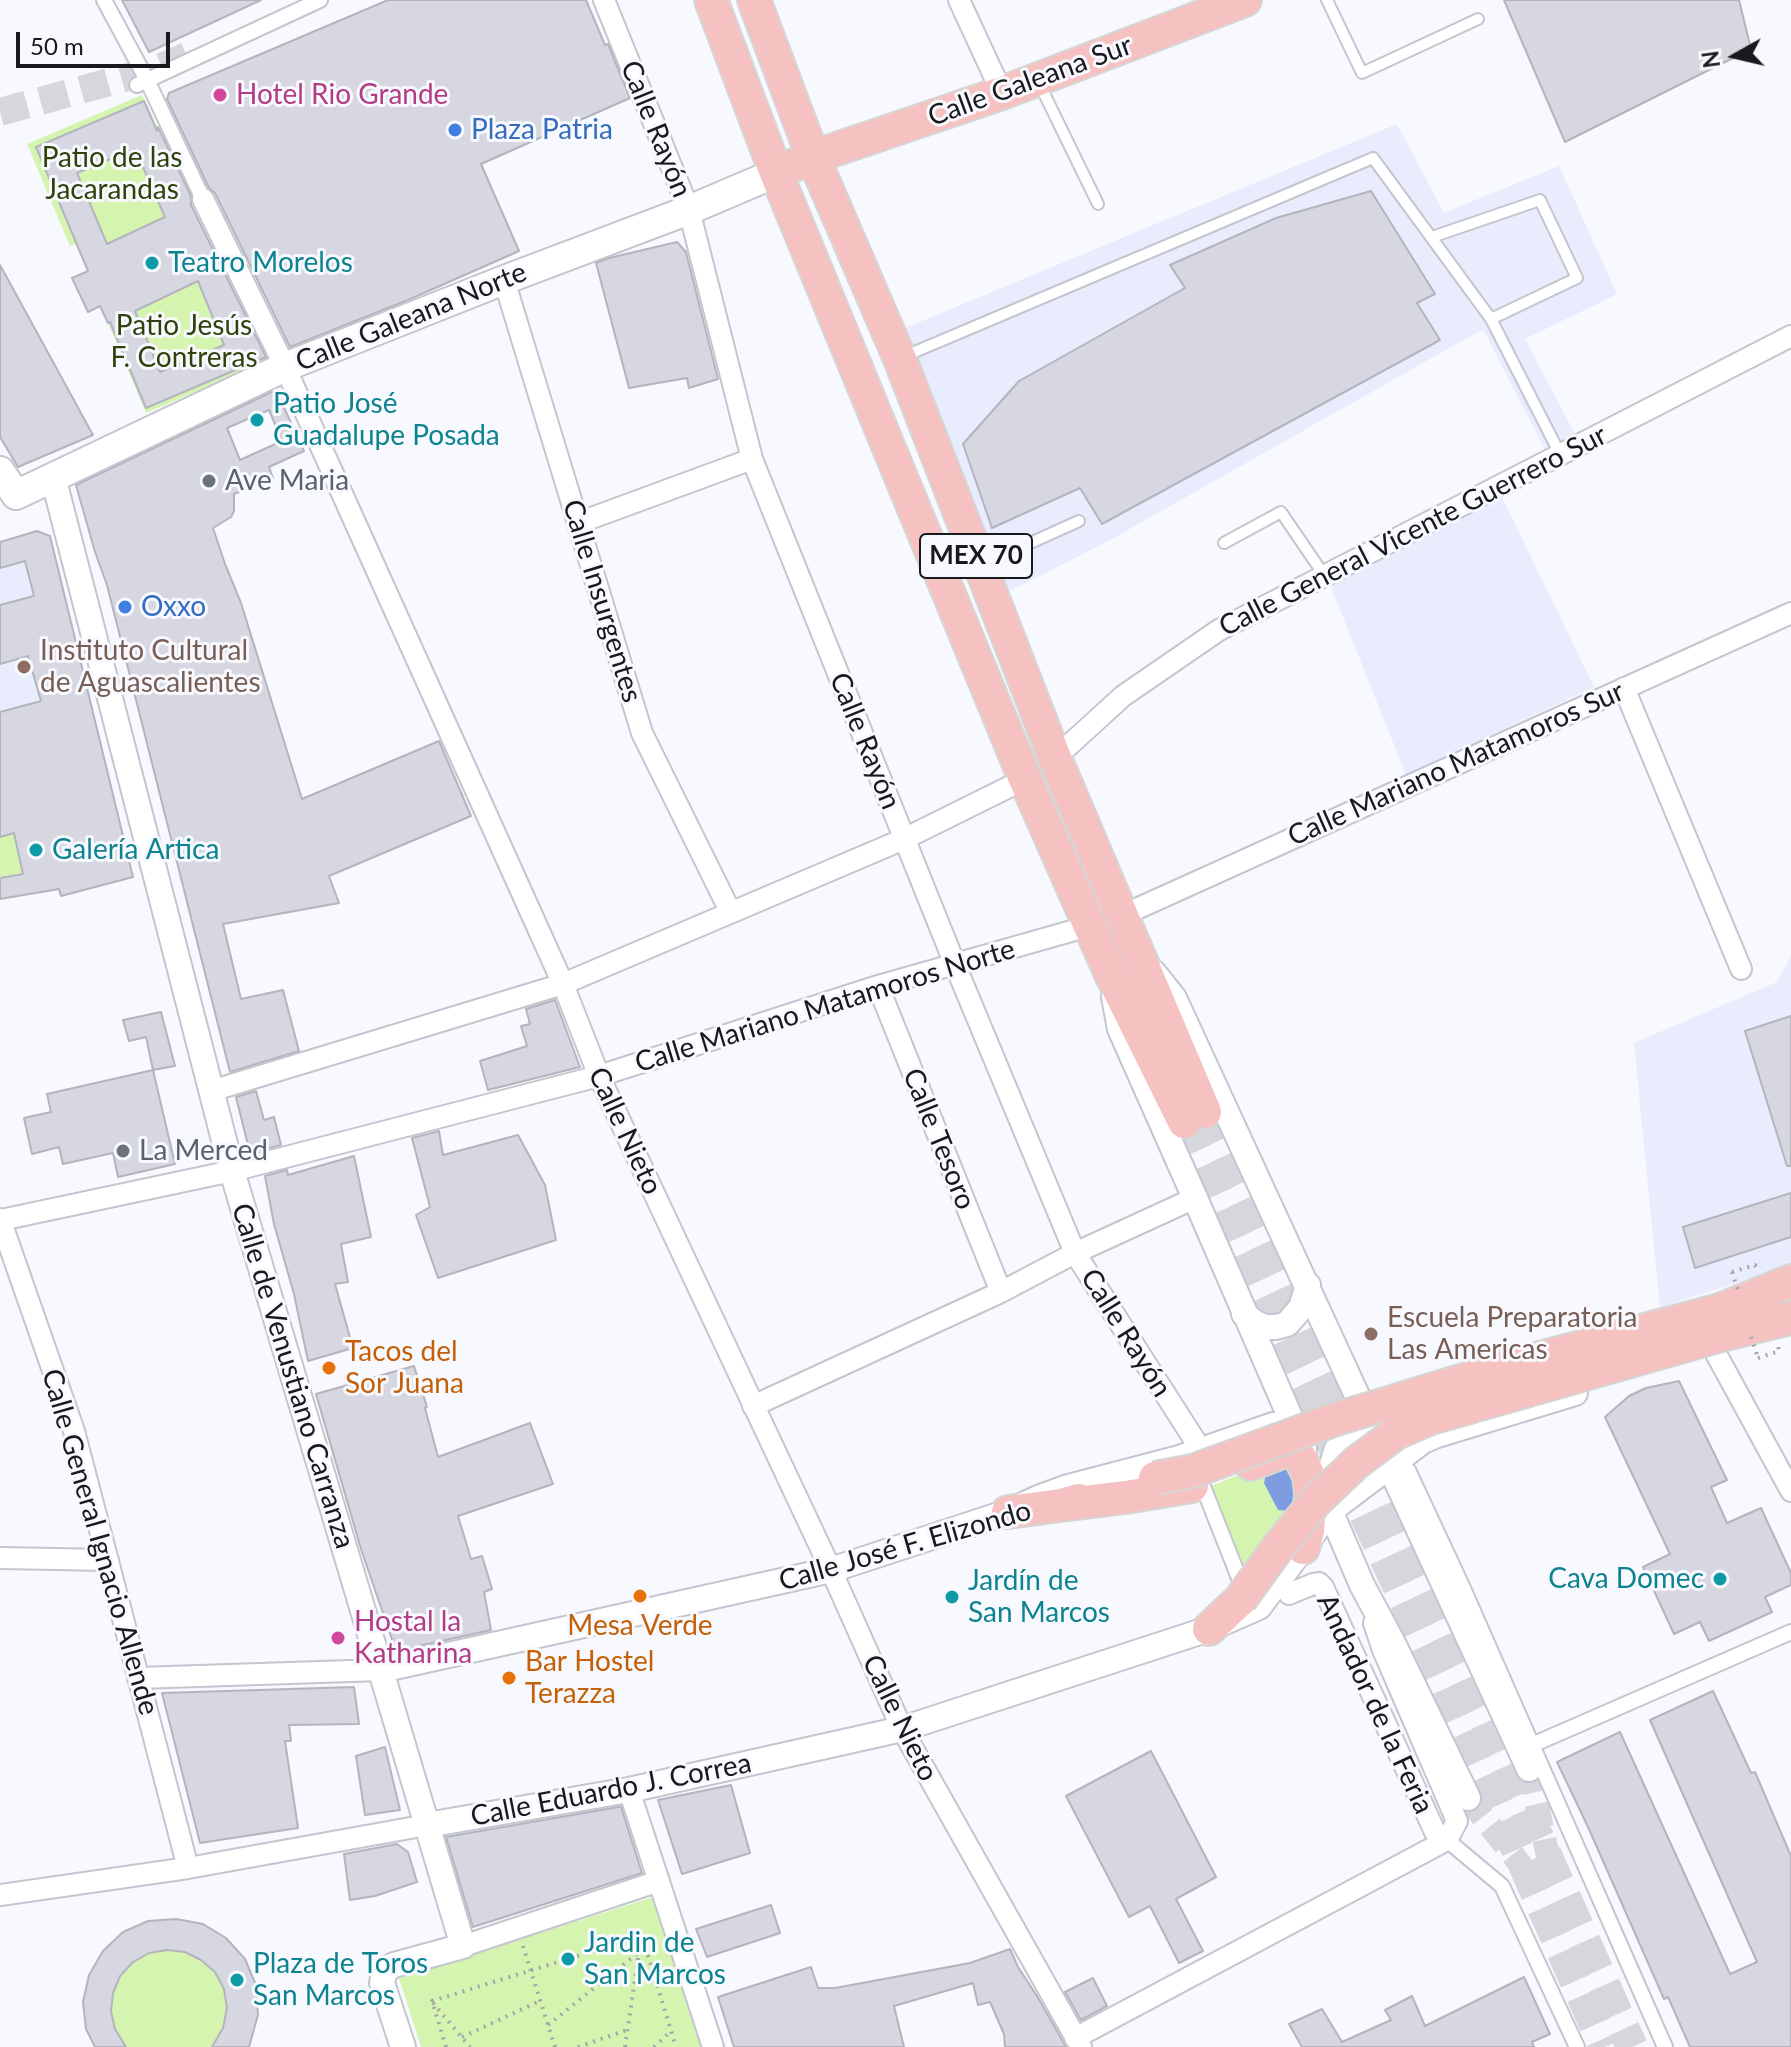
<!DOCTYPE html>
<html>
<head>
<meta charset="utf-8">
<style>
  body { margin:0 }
  #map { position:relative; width:1791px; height:2047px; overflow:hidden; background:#f7f9fe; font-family:Lato,sans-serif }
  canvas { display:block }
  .north { position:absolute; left:1695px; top:16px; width:80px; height:80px; -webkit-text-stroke:6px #f7f9fe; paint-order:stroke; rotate:262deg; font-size:22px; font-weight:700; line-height:32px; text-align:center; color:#18191c }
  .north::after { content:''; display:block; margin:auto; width:28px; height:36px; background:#18191c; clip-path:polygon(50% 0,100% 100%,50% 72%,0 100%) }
  .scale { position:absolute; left:16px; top:32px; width:154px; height:36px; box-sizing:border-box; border:4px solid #18191c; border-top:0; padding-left:10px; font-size:24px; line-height:28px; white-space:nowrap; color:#18191c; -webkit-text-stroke:6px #f7f9fe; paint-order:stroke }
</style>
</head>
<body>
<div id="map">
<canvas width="1791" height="2047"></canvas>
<div class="north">N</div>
<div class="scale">50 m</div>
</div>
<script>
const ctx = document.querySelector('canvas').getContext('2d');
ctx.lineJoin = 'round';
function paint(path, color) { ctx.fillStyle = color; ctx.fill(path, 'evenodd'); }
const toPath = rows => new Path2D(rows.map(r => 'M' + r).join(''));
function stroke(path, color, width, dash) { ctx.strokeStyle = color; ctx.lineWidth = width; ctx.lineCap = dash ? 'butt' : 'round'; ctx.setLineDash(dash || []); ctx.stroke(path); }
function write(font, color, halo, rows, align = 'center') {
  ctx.font = font + ' Lato,sans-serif'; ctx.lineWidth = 6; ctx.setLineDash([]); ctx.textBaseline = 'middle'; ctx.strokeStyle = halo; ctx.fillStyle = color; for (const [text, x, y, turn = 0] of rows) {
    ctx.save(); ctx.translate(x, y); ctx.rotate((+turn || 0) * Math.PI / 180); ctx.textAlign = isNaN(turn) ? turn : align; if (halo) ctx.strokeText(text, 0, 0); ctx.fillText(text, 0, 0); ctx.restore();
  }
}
const built = toPath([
  [1397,124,1444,213,1559,166,1617,294,1525,339,1576,436,1546,452,1483,329,1110,540,1008,592,905,328],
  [1499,491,1594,687,1406,775,1329,582],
  [37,531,50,536,65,600,62,726,0,746,0,542],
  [1791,956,1791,1266,1660,1307,1634,1043,1777,982]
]);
const green = toPath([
  [142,95,194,204,81,256,75,244,70,246,27,144],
  [224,269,267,361,146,413,108,323],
  [14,833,23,874,0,878,0,837],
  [1263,1465,1307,1484,1238,1593,1199,1491],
  [656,1896,704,2047,421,2047,399,1978],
  [167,1950,185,1952,201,1960,215,1972,224,1989,227,2008,223,2028,211,2047,127,2047,115,2029,111,2011,113,1993,120,1976,133,1962,149,1953]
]);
const water = toPath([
  [1285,1462,1301,1477,1293,1511,1278,1510,1264,1483,1266,1473]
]);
const building = toPath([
  [122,0,261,0,149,52,122,0],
  [388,0,586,0,605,45,608,44,630,98,481,164,519,251,408,300,290,347,215,193,209,188,167,99,169,93,388,0],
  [1504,0,1739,0,1751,49,1565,142,1504,0],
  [144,101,157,131,158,127,191,196,191,205,266,357,146,408,110,322,108,323,100,306,88,312,72,278,88,271,36,147,144,101],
  [135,149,165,217,107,244,77,173,135,149],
  [198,281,224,345,160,372,135,311,198,281],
  [1371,191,1435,294,1417,303,1440,340,1102,524,1080,488,992,528,963,444,1019,381,1185,288,1170,265,1276,218,1371,191],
  [677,242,686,252,718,379,689,388,687,378,629,388,596,263,609,258,677,242],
  [0,265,93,435,18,467,0,437,0,265],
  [276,390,304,451,269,467,273,478,234,494,234,511,231,517,213,528,225,564,241,603,302,799,439,741,471,816,329,876,339,903,223,924,241,999,283,990,299,1051,230,1072,107,585,95,552,76,485,276,390],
  [269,410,282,441,240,460,227,428,269,410],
  [37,531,50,536,133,877,61,896,59,889,0,899,0,878,23,874,14,833,0,837,0,712,41,701,28,656,0,664,0,605,34,596,25,561,0,568,0,542,37,531],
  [555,1000,580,1067,488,1090,480,1061,527,1046,521,1026,530,1024,526,1009,555,1000],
  [161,1012,175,1066,153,1070,146,1037,129,1041,123,1020,161,1012],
  [1791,1016,1791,1166,1787,1166,1745,1031,1791,1016],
  [153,1070,175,1164,118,1177,113,1153,63,1164,59,1147,32,1154,24,1118,51,1112,47,1094,153,1070],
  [256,1091,264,1120,274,1117,281,1145,250,1153,236,1097,256,1091],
  [439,1131,443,1155,518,1135,545,1185,556,1240,438,1278,416,1215,430,1207,412,1138,439,1131],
  [354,1156,371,1237,341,1244,348,1282,335,1284,353,1348,308,1361,294,1294,274,1224,265,1176,287,1170,288,1175,354,1156],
  [1791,1193,1791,1237,1695,1268,1683,1227,1791,1193],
  [414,1366,427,1407,425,1408,438,1457,530,1423,553,1484,458,1516,471,1559,482,1556,492,1589,484,1592,491,1630,396,1651,361,1549,316,1394,414,1366],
  [1679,1381,1727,1480,1711,1487,1727,1523,1761,1508,1791,1573,1791,1585,1765,1597,1772,1612,1709,1641,1700,1622,1674,1634,1643,1567,1670,1554,1605,1417,1629,1396,1646,1388,1679,1381],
  [354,1687,359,1724,289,1725,291,1741,285,1741,298,1828,200,1843,162,1693,354,1687],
  [1713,1691,1751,1773,1755,1772,1791,1856,1791,2047,1690,2047,1668,1997,1664,1999,1588,1827,1557,1762,1620,1732,1730,1974,1757,1962,1650,1720,1713,1691],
  [385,1747,400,1810,365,1815,356,1756,385,1747],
  [1151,1751,1216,1877,1176,1899,1203,1951,1179,1963,1150,1906,1129,1917,1066,1796,1151,1751],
  [731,1785,750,1853,682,1874,658,1800,731,1785],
  [618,1807,621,1807,642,1873,473,1927,446,1837,618,1807],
  [397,1844,408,1852,417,1882,375,1896,350,1900,344,1854,397,1844],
  [771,1905,780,1933,707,1957,696,1929,771,1905],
  [176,1919,203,1924,226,1938,245,1959,256,1985,258,2015,249,2047,212,2047,223,2028,227,2008,224,1989,215,1972,201,1960,185,1952,167,1950,149,1953,133,1962,120,1976,113,1993,111,2011,115,2029,126,2047,95,2047,86,2029,83,2002,89,1975,103,1951,123,1932,148,1921,176,1919],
  [1010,1949,1018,1967,1037,1996,1066,2047,1005,2047,1004,2034,990,2002,978,2005,973,1983,894,2006,904,2047,734,2047,718,1997,811,1967,818,1988,835,1988,970,1963,1010,1949],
  [1524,1977,1550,2034,1532,2042,1534,2047,1302,2047,1289,2024,1322,2009,1342,2042,1391,2020,1385,2010,1412,1996,1425,2026,1524,1977],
  [1093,1978,1107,2006,1081,2020,1065,1992,1093,1978]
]);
const tertiaryTunnel = toPath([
  [1529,1769,1550,1865],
  [1468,1798,1527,1873]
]);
const secondaryTunnel = toPath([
  [0,112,157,69,187,56]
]);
const primaryTunnel = toPath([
  [1205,1112,1437,1612,1632,2047],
  [1184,1122,1442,1681,1605,2047]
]);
const path = toPath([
  [1732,1272,1755,1265,1757,1269],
  [1758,1358,1779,1351,1778,1346],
  [523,1946,555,2047],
  [433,2003,470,2047],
  [548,2025,639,1952],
  [462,2037,540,2001],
  [446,2047,432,2001,642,1936,676,2047],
  [578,2047,627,2030],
  [625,2047,641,1938],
  [654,2047,671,2031]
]);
const service = toPath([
  [1327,0,1362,73,1478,19],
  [1038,81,1098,204],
  [1432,237,1540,200,1577,278,1491,319],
  [905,356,1373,158,1491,319,1560,454],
  [1224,543,1281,512,1324,575],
  [986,563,1079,521]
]);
const pedestrian = toPath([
  [104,0,147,80,203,199],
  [137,85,320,0],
  [1408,1470,1462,1586,1665,2047],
  [1202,1484,1241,1583],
  [1532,1745,1791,1632],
  [1447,1840,1502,1886,1577,2047]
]);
const minor = toPath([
  [604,0,689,210,752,459,958,972,1075,1253,1201,1450],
  [959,0,1002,93],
  [203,199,285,367,563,984,599,1076,831,1570,902,1729,1081,2047],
  [504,280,642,733,730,911],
  [578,523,752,459],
  [1624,688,1741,969],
  [1055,758,1123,696,1219,630,1791,336],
  [1121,916,1791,613],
  [878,986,1001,1292],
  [211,1091,563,984,904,839,1025,779],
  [0,1219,74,1431,188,1868],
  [1,1220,232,1171,599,1076,878,986,1089,926],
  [1714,1350,1791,1491],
  [753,1406,1001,1292,1075,1253,1195,1198],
  [0,1558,108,1560],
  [1289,1594,1313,1584,1319,1583,1323,1587,1435,1832,1447,1840],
  [138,1678,381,1670],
  [629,1790,713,2047],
  [0,1895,188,1868,427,1825],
  [463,1946,659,1881],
  [1075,2038,1447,1840,1457,1821,1383,1650,1374,1623]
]);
const tertiary = toPath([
  [53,477,232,1171,463,1946,394,1965,385,1970,382,1983,403,2047],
  [1154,973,1174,998,1529,1769],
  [1114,997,1120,1029,1195,1198,1304,1449],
  [1244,1314,1257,1324,1266,1327,1276,1327,1287,1324,1301,1308,1308,1285],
  [1330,1493,1332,1465,1336,1451,1342,1442,1361,1428,1385,1418],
  [1326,1501,1362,1585,1393,1643,1468,1798],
  [381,1670,831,1570,1008,1512,1038,1498,1068,1487,1179,1458,1273,1425],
  [427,1825,629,1790,902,1729,1209,1629,1259,1607,1330,1511,1423,1441,1437,1435,1575,1393]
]);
const secondary = toPath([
  [0,471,16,495,285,367,504,280,689,210,776,173]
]);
const primary = toPath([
  [711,0,776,173,1025,779,1111,974,1184,1122],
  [754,0,813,157,900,359,1055,758,1205,1112],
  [794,165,813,157,1002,93,1245,0],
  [1720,1310,1791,1281],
  [1725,1334,1791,1318],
  [1251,1464,1282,1452,1292,1452,1300,1457,1309,1476,1311,1493,1308,1531,1303,1548],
  [1061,1505,1126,1497,1192,1486],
  [1008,1512,1061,1505,1079,1500],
  [1209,1629,1240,1600]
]);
const pathBridge = toPath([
  [1732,1272,1738,1290],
  [1751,1337,1758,1358]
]);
const primaryBridge = toPath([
  [1155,1478,1193,1471,1333,1420,1503,1368,1720,1310],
  [1240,1600,1279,1546,1316,1501,1357,1462,1396,1433,1431,1418,1725,1334]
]);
const markers = [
  [220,95,8,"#d1479c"],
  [455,130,8,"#3f7fe0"],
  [152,263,8,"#0f9aa8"],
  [257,420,8,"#0f9aa8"],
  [209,481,8,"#6b7280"],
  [125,607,8,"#3f7fe0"],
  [24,667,8,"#8d6e63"],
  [36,850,8,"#0f9aa8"],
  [123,1151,8,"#6b7280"],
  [1371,1334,8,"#8d6e63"],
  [329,1368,8,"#e8710a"],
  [1720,1579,8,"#0f9aa8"],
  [640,1596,8,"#e8710a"],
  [952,1597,8,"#0f9aa8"],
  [338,1638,8,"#d1479c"],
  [509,1678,8,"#e8710a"],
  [568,1959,8,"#0f9aa8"],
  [237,1980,8,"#0f9aa8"]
];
const shields = [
  [976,556,112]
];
const shieldNames = [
  ["MEX 70",976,556]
];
const streetNames = [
  ["Calle Galeana Sur",1030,81,-20],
  ["Calle Rayón",656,129,68],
  ["Calle Galeana Norte",411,317,-22],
  ["Calle General Vicente Guerrero Sur",1413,531,-27],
  ["Calle Insurgentes",602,601,73],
  ["Calle Rayón",865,741,68],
  ["Calle Mariano Matamoros Sur",1456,764,-24],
  ["Calle Mariano Matamoros Norte",825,1006,-17],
  ["Calle Nieto",625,1131,65],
  ["Calle Tesoro",939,1139,68],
  ["Calle Rayón",1126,1333,58],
  ["Calle de Venustiano Carranza",293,1376,73],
  ["Calle General Ignacio Allende",100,1542,74],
  ["Calle José F. Elizondo",905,1546,-16],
  ["Andador de la Feria",1375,1704,65],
  ["Calle Nieto",900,1718,64],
  ["Calle Eduardo J. Correa",611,1790,-11]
];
const hotelNames = [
  ["Hotel Rio Grande",236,95],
  ["Hostal la",354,1622],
  ["Katharina",354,1654]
];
const shopNames = [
  ["Plaza Patria",471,130],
  ["Oxxo",141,607]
];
const parkNames = [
  ["Patio de las",112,158],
  ["Jacarandas",112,190],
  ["Patio Jesús",184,326],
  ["F. Contreras",184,358]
];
const cultureNames = [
  ["Teatro Morelos",168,263],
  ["Patio José",273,404],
  ["Guadalupe Posada",273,436],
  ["Galería Artica",52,850],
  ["Cava Domec",1704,1579,"right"],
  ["Jardín de",968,1581],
  ["San Marcos",968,1613],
  ["Jardin de",584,1943],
  ["San Marcos",584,1975],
  ["Plaza de Toros",253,1964],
  ["San Marcos",253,1996]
];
const worshipNames = [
  ["Ave Maria",225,481],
  ["La Merced",139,1151]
];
const educationNames = [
  ["Instituto Cultural",40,651],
  ["de Aguascalientes",40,683],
  ["Escuela Preparatoria",1387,1318],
  ["Las Americas",1387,1350]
];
const foodNames = [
  ["Tacos del",345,1352],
  ["Sor Juana",345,1384],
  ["Mesa Verde",640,1626,"center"],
  ["Bar Hostel",525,1662],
  ["Terazza",525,1694]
];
paint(built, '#e8ecfc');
paint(green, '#d5f4af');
paint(water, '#7e9de0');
paint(building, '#d6d7e0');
stroke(building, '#b3b4bd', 2);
stroke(tertiaryTunnel, '#d6d7dc', 24, [24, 12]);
stroke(secondaryTunnel, '#d6d7dc', 28, [28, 14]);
stroke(primaryTunnel, '#d6d7dc', 32, [32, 16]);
stroke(service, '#c4c6cf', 14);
stroke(pedestrian, '#c4c6cf', 18);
stroke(minor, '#c4c6cf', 24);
stroke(tertiary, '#c4c6cf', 28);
stroke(secondary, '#c4c6cf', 32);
stroke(primary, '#d5d6d6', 36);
stroke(path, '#a3a5a9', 4, [2, 6]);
stroke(service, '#fff', 10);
stroke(pedestrian, '#fff', 14);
stroke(minor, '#fff', 20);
stroke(tertiary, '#fff', 24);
stroke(secondary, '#fff', 28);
stroke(primary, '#f5c2c1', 32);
stroke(primaryBridge, '#d5d6d6', 36, []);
stroke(pathBridge, '#a3a5a9', 4, [2, 6]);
stroke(primaryBridge, '#f5c2c1', 32);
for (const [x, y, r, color] of markers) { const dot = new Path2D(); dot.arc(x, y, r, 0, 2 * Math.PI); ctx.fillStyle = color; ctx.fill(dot); stroke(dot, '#f7f9fe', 3); }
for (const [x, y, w] of shields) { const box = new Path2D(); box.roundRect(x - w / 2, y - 22, w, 44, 6); ctx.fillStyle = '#f7f9fe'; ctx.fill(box); stroke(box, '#18191c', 2); }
write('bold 26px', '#18191c', null, shieldNames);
write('28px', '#18191c', '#f7f9fe', streetNames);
write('28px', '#b23c85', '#f7f9fe', hotelNames, 'left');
write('28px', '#366cbe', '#f7f9fe', shopNames, 'left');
write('28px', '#2e420c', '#f7f9fe', parkNames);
write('28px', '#0d838f', '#f7f9fe', cultureNames, 'left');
write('28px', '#5b616d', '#f7f9fe', worshipNames, 'left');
write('28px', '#785e54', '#f7f9fe', educationNames, 'left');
write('28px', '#c56008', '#f7f9fe', foodNames, 'left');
</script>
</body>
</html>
